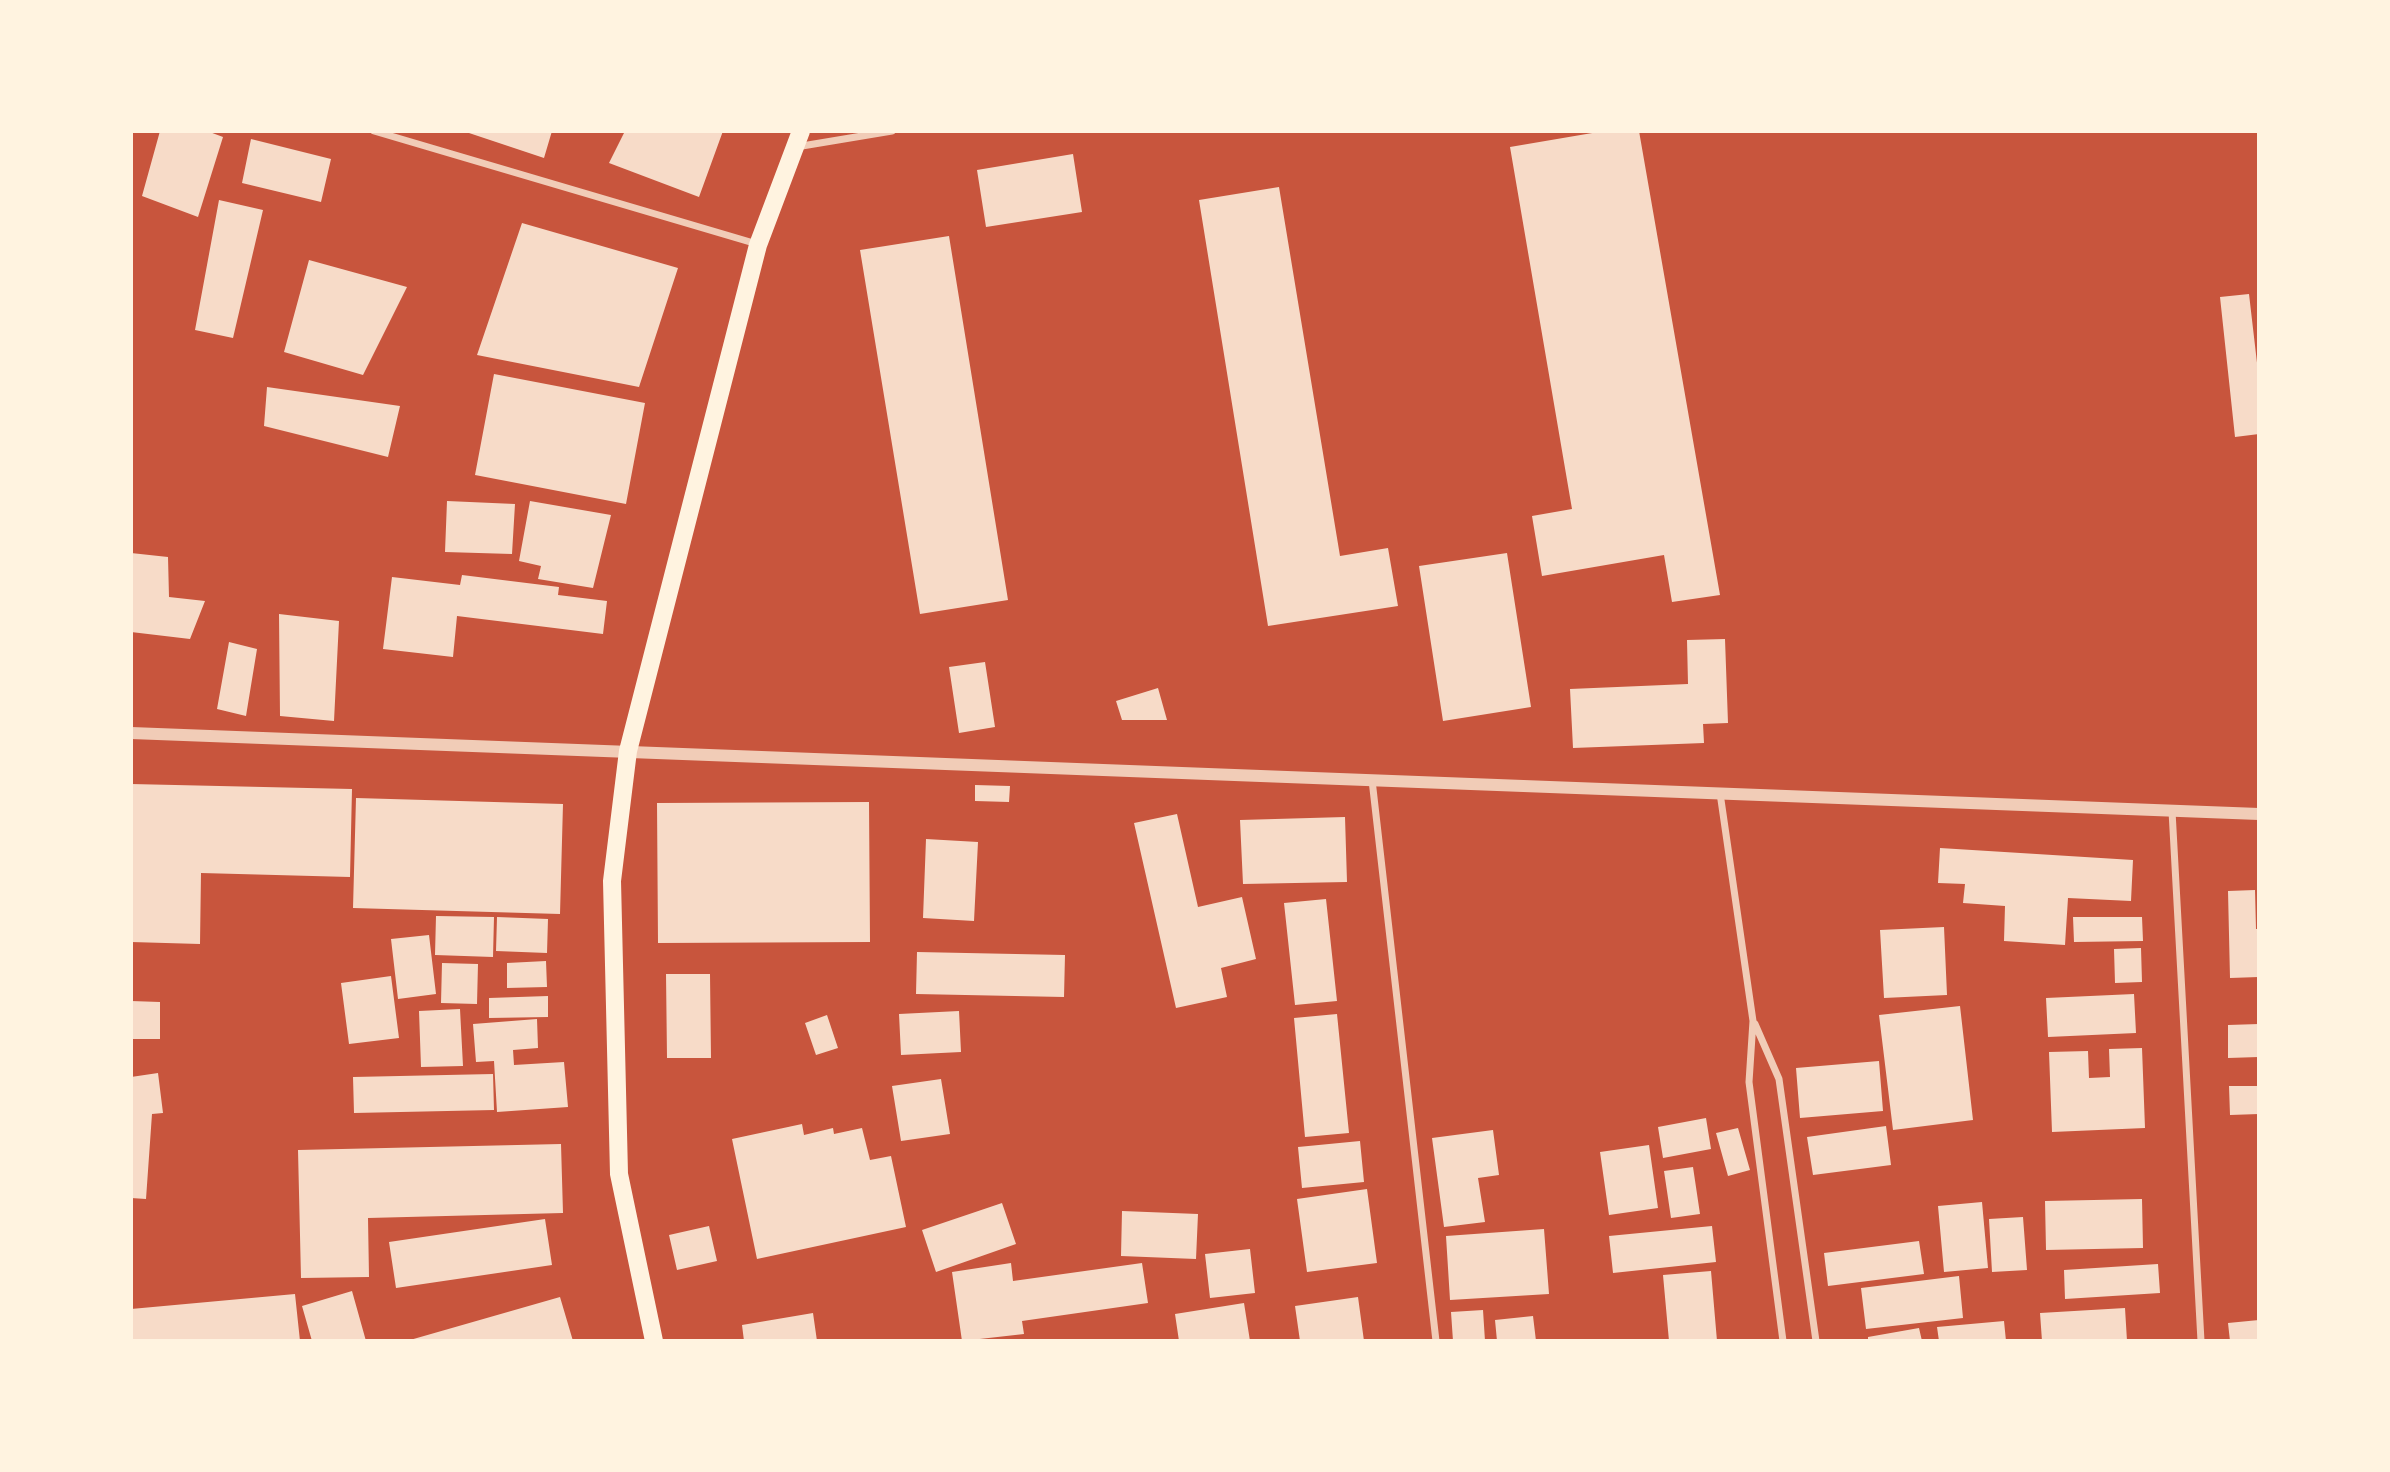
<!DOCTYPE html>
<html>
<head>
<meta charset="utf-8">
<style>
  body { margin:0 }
  #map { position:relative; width:2390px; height:1472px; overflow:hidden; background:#c8553d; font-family:Poppins,sans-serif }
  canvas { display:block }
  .frame { position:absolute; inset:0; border:133px solid #fff3e0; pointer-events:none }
</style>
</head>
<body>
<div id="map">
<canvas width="2390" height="1472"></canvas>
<div class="frame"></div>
</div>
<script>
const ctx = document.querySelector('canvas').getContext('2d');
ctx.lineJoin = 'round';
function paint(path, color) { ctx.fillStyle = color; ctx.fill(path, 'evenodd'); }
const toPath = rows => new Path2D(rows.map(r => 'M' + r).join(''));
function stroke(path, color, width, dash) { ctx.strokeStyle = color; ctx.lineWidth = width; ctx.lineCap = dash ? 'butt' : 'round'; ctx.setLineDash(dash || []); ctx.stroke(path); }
const building = toPath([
  [160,131,207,131,223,137,198,217,142,196],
  [463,131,552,131,544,158],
  [625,131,723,131,699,197,609,163],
  [1604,131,1639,131,1720,595,1672,602,1664,555,1542,576,1532,516,1572,509,1510,147],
  [251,139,331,159,321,202,242,183],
  [1073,154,1082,212,986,227,977,170],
  [1279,187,1340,556,1388,548,1398,606,1268,626,1199,200],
  [219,200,263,210,233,338,195,330],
  [522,223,678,268,639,387,477,355],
  [949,236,1008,600,920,614,860,250],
  [309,260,407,287,363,375,284,352],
  [2249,294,2259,380,2259,434,2235,437,2220,297],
  [494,374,645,403,626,504,475,475],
  [267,387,400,406,388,457,264,426],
  [447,501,515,504,512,554,445,552],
  [530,501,611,515,593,588,538,579,541,566,519,561],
  [131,553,168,557,169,597,205,601,190,639,131,632],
  [1507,553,1531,707,1443,721,1419,566],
  [462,575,559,587,558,595,607,601,603,634,457,616,453,657,383,649,392,577,460,585],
  [279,614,339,621,334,721,280,716],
  [1725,639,1728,723,1703,724,1704,743,1573,748,1570,689,1688,684,1687,640],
  [229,642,257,649,246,716,217,709],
  [985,662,995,727,959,733,949,667],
  [1158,688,1167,720,1122,720,1116,701],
  [131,784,352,789,350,877,201,873,200,944,131,942],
  [975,785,1010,786,1009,802,975,801],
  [356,798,563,804,560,914,353,908],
  [869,802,870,942,658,943,657,803],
  [1177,814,1198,907,1242,897,1256,959,1221,968,1227,997,1176,1008,1134,823],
  [1345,817,1347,882,1243,884,1240,820],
  [926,839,978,842,974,921,923,918],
  [1940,848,2133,860,2131,901,2068,898,2065,945,2004,941,2005,906,1963,903,1965,884,1938,883],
  [2255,890,2256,929,2259,929,2259,977,2230,978,2228,891],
  [1326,899,1337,1001,1295,1005,1284,903],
  [436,916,494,917,493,957,435,955],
  [497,917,548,919,547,953,496,951],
  [2073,917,2142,917,2143,941,2074,942],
  [1944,927,1947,995,1884,998,1880,930],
  [429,935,436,994,398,999,391,939],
  [2141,948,2142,982,2115,983,2114,949],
  [917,952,1065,955,1064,997,916,994],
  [546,961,547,987,507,988,507,963],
  [442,963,478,964,477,1004,441,1003],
  [666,974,710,974,711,1058,667,1058],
  [391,976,399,1038,349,1044,341,983],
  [2134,994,2136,1033,2048,1037,2046,998],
  [548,996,548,1017,489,1018,489,998],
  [131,1001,160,1002,160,1039,131,1039],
  [1960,1006,1973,1120,1893,1130,1879,1015],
  [460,1009,463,1066,421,1067,419,1011],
  [959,1011,961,1052,901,1055,899,1014],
  [1337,1014,1349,1133,1305,1137,1294,1018],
  [827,1015,838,1048,816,1055,805,1023],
  [537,1019,538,1048,513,1050,514,1065,564,1062,568,1107,497,1112,494,1061,476,1062,473,1024],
  [2259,1024,2259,1057,2228,1058,2228,1025],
  [2142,1048,2145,1128,2052,1132,2049,1052,2088,1051,2089,1078,2110,1077,2109,1049],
  [1879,1061,1883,1111,1800,1118,1796,1068],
  [158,1073,163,1113,152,1114,146,1199,131,1198,131,1077],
  [493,1074,494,1110,354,1113,353,1077],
  [941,1079,950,1134,901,1141,892,1086],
  [2229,1086,2259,1086,2259,1114,2230,1115],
  [1706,1118,1711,1149,1663,1158,1658,1127],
  [802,1124,804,1135,833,1128,834,1134,862,1128,870,1160,891,1156,906,1227,757,1259,732,1139],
  [1886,1126,1891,1165,1813,1175,1807,1137],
  [1738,1128,1750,1170,1728,1176,1716,1133],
  [1493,1130,1499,1175,1478,1178,1485,1222,1444,1227,1432,1138],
  [1360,1141,1364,1182,1302,1188,1298,1147],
  [561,1144,563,1213,368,1218,369,1277,301,1278,298,1150],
  [1649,1145,1658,1208,1609,1215,1600,1152],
  [1693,1167,1700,1214,1671,1218,1664,1171],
  [1367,1189,1377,1263,1307,1272,1297,1199],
  [2142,1199,2143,1248,2046,1250,2045,1201],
  [1982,1202,1988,1268,1944,1272,1938,1206],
  [1002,1203,1016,1244,936,1272,922,1230],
  [1122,1211,1198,1214,1196,1259,1121,1256],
  [2023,1217,2027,1270,1992,1272,1989,1219],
  [545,1219,552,1265,396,1288,389,1242],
  [709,1226,717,1261,677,1270,669,1235],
  [1712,1226,1716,1262,1613,1273,1609,1236],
  [1544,1229,1549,1294,1450,1300,1446,1236],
  [1919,1241,1924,1274,1828,1286,1824,1253],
  [1250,1249,1255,1293,1210,1298,1205,1254],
  [1011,1263,1013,1281,1142,1263,1148,1303,1022,1321,1024,1334,962,1341,952,1272],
  [2158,1264,2160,1293,2065,1299,2064,1270],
  [1711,1271,1717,1341,1669,1341,1663,1275],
  [1959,1276,1963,1318,1866,1329,1861,1288],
  [352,1291,366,1341,312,1341,302,1306],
  [295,1294,300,1341,131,1341,131,1309],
  [560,1297,573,1341,410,1341,410,1340],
  [1358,1297,1364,1341,1300,1341,1295,1306],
  [1244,1303,1250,1341,1179,1341,1175,1314],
  [2125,1308,2127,1341,2042,1341,2040,1313],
  [1483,1310,1485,1341,1453,1341,1451,1312],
  [813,1313,817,1341,744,1341,742,1325],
  [1533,1316,1536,1341,1497,1341,1495,1320],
  [2259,1320,2259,1341,2230,1341,2228,1323],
  [2004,1321,2006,1341,1939,1341,1937,1327],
  [1919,1328,1922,1341,1868,1341,1868,1337]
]);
const minor = toPath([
  [374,131,757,244],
  [796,147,892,131],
  [1372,780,1436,1341],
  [1720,793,1753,1021,1749,1082,1783,1341],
  [2172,811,2201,1341],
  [1755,1024,1779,1079,1816,1341]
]);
const tertiary = toPath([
  [131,733,2259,814]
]);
const primary = toPath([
  [654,1341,619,1174,612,881,628,751,758,245,801,131]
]);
paint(building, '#f7dbc8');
stroke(minor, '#f1ccb7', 7);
stroke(tertiary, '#f1ccb7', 12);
stroke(primary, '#fff3e0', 18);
</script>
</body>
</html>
